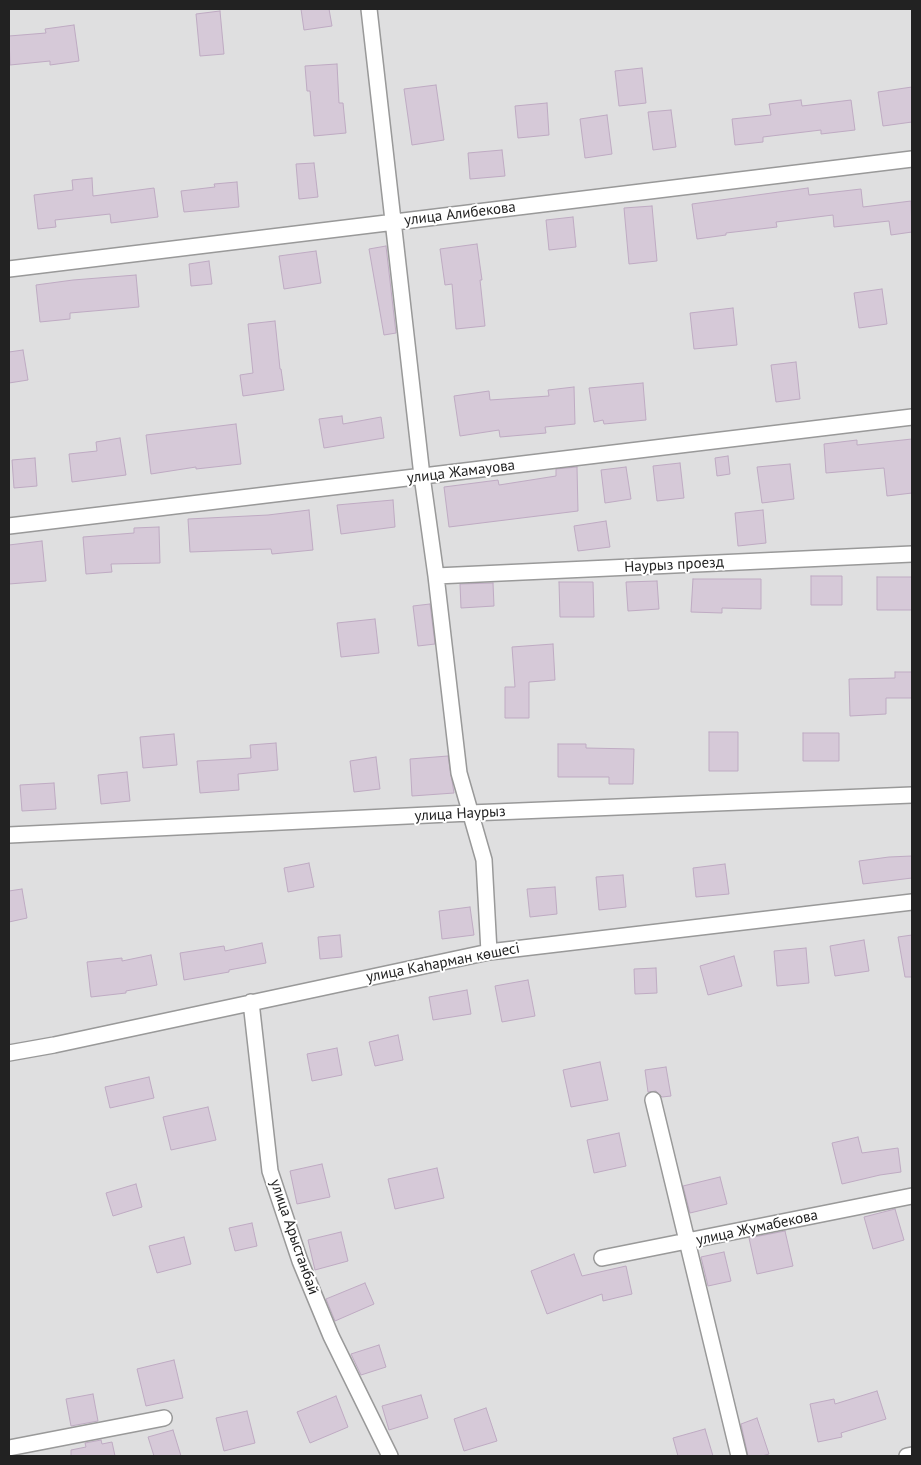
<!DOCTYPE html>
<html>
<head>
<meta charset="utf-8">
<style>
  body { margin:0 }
  #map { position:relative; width:921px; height:1465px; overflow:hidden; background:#f2e9f1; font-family:"PT Sans",sans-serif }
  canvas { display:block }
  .frame { position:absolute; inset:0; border:10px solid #222; pointer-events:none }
</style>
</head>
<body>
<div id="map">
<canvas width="921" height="1465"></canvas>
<div class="frame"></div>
</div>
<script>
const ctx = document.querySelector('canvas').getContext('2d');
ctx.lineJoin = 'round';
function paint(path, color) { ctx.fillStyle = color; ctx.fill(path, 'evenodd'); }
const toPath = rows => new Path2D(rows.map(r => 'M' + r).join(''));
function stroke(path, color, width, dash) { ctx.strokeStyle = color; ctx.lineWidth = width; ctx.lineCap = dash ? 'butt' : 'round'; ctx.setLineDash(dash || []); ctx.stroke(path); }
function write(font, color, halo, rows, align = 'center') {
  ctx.font = font + ' "PT Sans",sans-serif'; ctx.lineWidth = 4; ctx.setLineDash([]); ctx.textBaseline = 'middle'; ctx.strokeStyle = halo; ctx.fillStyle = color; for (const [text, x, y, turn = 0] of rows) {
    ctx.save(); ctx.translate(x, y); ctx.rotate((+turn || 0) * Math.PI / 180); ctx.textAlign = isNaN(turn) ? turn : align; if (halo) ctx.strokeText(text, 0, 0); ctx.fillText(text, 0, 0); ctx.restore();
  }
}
const residential = toPath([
  [9,9,912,9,912,1456,9,1456]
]);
const building = toPath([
  [301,9,329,9,332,26,304,30,301,9],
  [220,11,224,54,200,56,196,14,220,11],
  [74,25,79,61,50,65,50,61,10,65,9,36,46,33,45,29,74,25],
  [337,64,339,103,343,103,346,133,314,136,310,91,307,91,305,66,337,64],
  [642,68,646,103,619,106,615,71,642,68],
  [436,85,444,140,412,145,404,89,436,85],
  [912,87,912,122,883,126,878,92,912,87],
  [801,100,802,106,851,100,855,130,821,134,821,130,763,137,763,142,735,145,732,119,771,115,769,104,801,100],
  [547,103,549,135,518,138,515,106,547,103],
  [671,110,676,147,653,150,648,112,671,110],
  [607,115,612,154,585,158,580,119,607,115],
  [502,150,505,176,470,179,468,153,502,150],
  [314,163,318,197,299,199,296,164,314,163],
  [92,178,93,196,154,188,158,217,111,223,110,214,55,220,56,227,38,229,34,195,73,190,72,180,92,178],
  [237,182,239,207,184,212,181,191,215,187,214,184,237,182],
  [808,188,809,195,861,189,863,207,911,201,912,232,891,235,889,221,834,227,833,215,776,222,777,227,726,233,726,235,697,239,692,204,808,188],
  [652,206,657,261,629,264,624,208,652,206],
  [573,217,576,247,549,250,546,220,573,217],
  [477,244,482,280,480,280,485,326,456,329,452,284,445,285,440,249,477,244],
  [386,246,396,333,384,335,369,249,386,246],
  [316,251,321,283,284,289,279,256,316,251],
  [209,261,212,284,191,286,189,264,209,261],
  [136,275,139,307,70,313,70,319,40,322,36,285,73,280,136,275],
  [882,289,887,324,859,328,854,293,882,289],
  [733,308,737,345,694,349,690,313,733,308],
  [275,321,280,369,281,369,284,390,243,396,240,375,253,373,248,324,275,321],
  [23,350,28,380,9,383,9,352,23,350],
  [796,362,800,399,776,402,771,365,796,362],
  [643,383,646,420,604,424,603,420,594,422,589,388,643,383],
  [574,387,575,424,545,427,546,433,500,437,499,430,460,436,454,396,489,391,490,400,549,396,548,390,574,387],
  [342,416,343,424,381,417,384,438,324,448,319,419,342,416],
  [236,424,241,464,196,469,196,467,151,474,146,435,236,424],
  [120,438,126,475,72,482,69,454,97,451,96,442,120,438],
  [912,439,912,493,887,496,884,468,826,473,824,444,857,440,857,445,912,439],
  [728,456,730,474,717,476,715,458,728,456],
  [35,458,37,486,14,488,12,460,35,458],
  [680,463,684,498,657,501,653,466,680,463],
  [790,464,794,499,762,503,757,467,790,464],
  [577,467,578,511,449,527,444,487,498,480,499,485,556,476,556,469,577,467],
  [626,467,631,499,605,503,601,470,626,467],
  [393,500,395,527,341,534,337,505,393,500],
  [309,510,313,550,272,554,271,549,190,552,188,519,268,515,309,510],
  [763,510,766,543,738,546,735,513,763,510],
  [606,521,610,547,578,551,574,526,606,521],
  [159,527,160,563,111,564,112,572,86,574,83,537,134,533,134,528,159,527],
  [42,541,46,581,9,584,9,545,42,541],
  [811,576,842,576,842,605,811,605,811,576],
  [877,577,912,577,912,610,877,610,877,577],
  [693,579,761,579,761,609,722,608,722,613,691,612,693,579],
  [657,581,659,609,628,611,626,582,657,581],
  [559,582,593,582,594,617,560,617,559,582],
  [493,583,494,606,461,608,460,584,493,583],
  [430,604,435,644,418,646,413,606,430,604],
  [375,619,379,653,341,657,337,623,375,619],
  [553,644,555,680,529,682,529,718,505,718,505,687,515,687,512,647,553,644],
  [895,672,912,672,912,698,886,698,886,714,850,716,849,679,895,678,895,672],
  [709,732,738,732,738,771,709,771,709,732],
  [803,733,839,733,839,761,803,761,803,733],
  [174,734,177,765,143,768,140,737,174,734],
  [276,743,278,770,238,774,239,790,200,793,197,761,251,758,250,745,276,743],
  [558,744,586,744,586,748,634,749,633,784,609,784,609,777,558,777,558,744],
  [448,756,454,793,412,796,410,759,448,756],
  [376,757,380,789,354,792,350,761,376,757],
  [127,772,130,801,101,804,98,775,127,772],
  [54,783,56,809,22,811,20,785,54,783],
  [912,856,912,878,863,884,859,861,889,857,912,856],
  [309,863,314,887,288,892,284,868,309,863],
  [725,864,729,894,696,897,693,868,725,864],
  [623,875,626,907,599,910,596,877,623,875],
  [555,887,557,914,530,917,527,889,555,887],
  [22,889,27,918,9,922,9,891,22,889],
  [470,907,474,935,442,939,439,911,470,907],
  [340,935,342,957,320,959,318,937,340,935],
  [912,935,912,977,905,977,898,937,912,935],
  [864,940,869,971,835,976,830,946,864,940],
  [262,943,266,963,229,970,229,972,184,980,180,953,224,946,225,951,262,943],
  [806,948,809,983,777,986,774,951,806,948],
  [151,955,157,985,126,991,126,993,91,997,87,962,122,958,122,961,151,955],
  [734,956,742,986,708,995,700,966,734,956],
  [656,968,657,993,635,994,634,969,656,968],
  [528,980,535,1016,502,1022,495,986,528,980],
  [467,990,471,1014,433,1020,429,997,467,990],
  [398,1035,403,1060,375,1066,369,1042,398,1035],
  [337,1048,342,1075,312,1081,307,1054,337,1048],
  [600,1062,608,1100,571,1107,563,1070,600,1062],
  [666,1067,671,1096,662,1097,656,1091,648,1092,645,1070,666,1067],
  [149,1077,154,1098,110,1108,105,1087,149,1077],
  [208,1107,216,1140,171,1150,163,1117,208,1107],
  [619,1133,626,1166,594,1173,587,1140,619,1133],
  [858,1137,862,1153,898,1148,901,1172,880,1175,842,1184,832,1143,858,1137],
  [322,1164,330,1197,297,1204,290,1171,322,1164],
  [437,1168,444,1198,395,1209,388,1179,437,1168],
  [720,1177,727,1204,690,1213,683,1186,720,1177],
  [136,1184,142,1207,113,1216,106,1193,136,1184],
  [895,1209,904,1240,873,1249,864,1217,895,1209],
  [252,1223,257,1246,235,1251,229,1228,252,1223],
  [785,1231,793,1266,757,1274,749,1238,785,1231],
  [341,1232,348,1261,315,1270,308,1240,341,1232],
  [184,1237,191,1264,157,1273,149,1246,184,1237],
  [724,1252,731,1281,708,1286,701,1257,724,1252],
  [574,1254,582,1276,626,1266,632,1294,603,1301,602,1294,547,1314,531,1271,574,1254],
  [365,1283,374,1304,335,1321,326,1299,365,1283],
  [379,1345,386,1367,361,1375,351,1354,379,1345],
  [174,1360,183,1398,146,1406,137,1369,174,1360],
  [877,1391,886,1419,841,1433,842,1437,818,1442,810,1404,834,1399,835,1404,877,1391],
  [93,1394,98,1421,71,1426,66,1399,93,1394],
  [421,1395,428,1418,389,1430,382,1406,421,1395],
  [336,1396,348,1427,310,1443,297,1412,336,1396],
  [486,1408,497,1441,464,1451,454,1419,486,1408],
  [247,1411,255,1443,224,1451,216,1418,247,1411],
  [757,1418,769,1454,762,1456,748,1456,741,1424,757,1418],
  [705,1429,713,1456,678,1456,673,1438,705,1429],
  [173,1430,181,1456,154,1456,148,1437,173,1430],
  [101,1440,102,1444,112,1442,115,1456,71,1456,71,1450,86,1447,85,1443,101,1440]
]);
const minor = toPath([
  [369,9,422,476,436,576,459,773,484,860,489,952],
  [9,269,912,159],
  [9,526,912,417],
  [436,576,912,554],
  [9,835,470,813,912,795],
  [251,1002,270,1171,300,1261,331,1336,390,1456],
  [9,1053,54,1045,489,952,912,902],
  [653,1100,739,1456],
  [602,1258,912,1196],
  [9,1448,164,1418],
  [907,1456,912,1455]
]);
const streetNames = [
  ["улица Алибекова",460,214,-7],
  ["улица Жамауова",461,472,-7],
  ["Наурыз проезд",674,565,-3],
  ["улица Наурыз",460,814,-3],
  ["улица Каһарман көшесі",443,963,-11],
  ["улица Жумабекова",757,1228,-12],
  ["улица Арыстанбай",294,1237,71]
];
paint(residential, '#dfdfe0');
paint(building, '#d6c9d8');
stroke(building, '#bfabc3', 1);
stroke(minor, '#999', 18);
stroke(minor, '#fff', 15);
write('15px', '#222', '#fff', streetNames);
</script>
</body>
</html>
